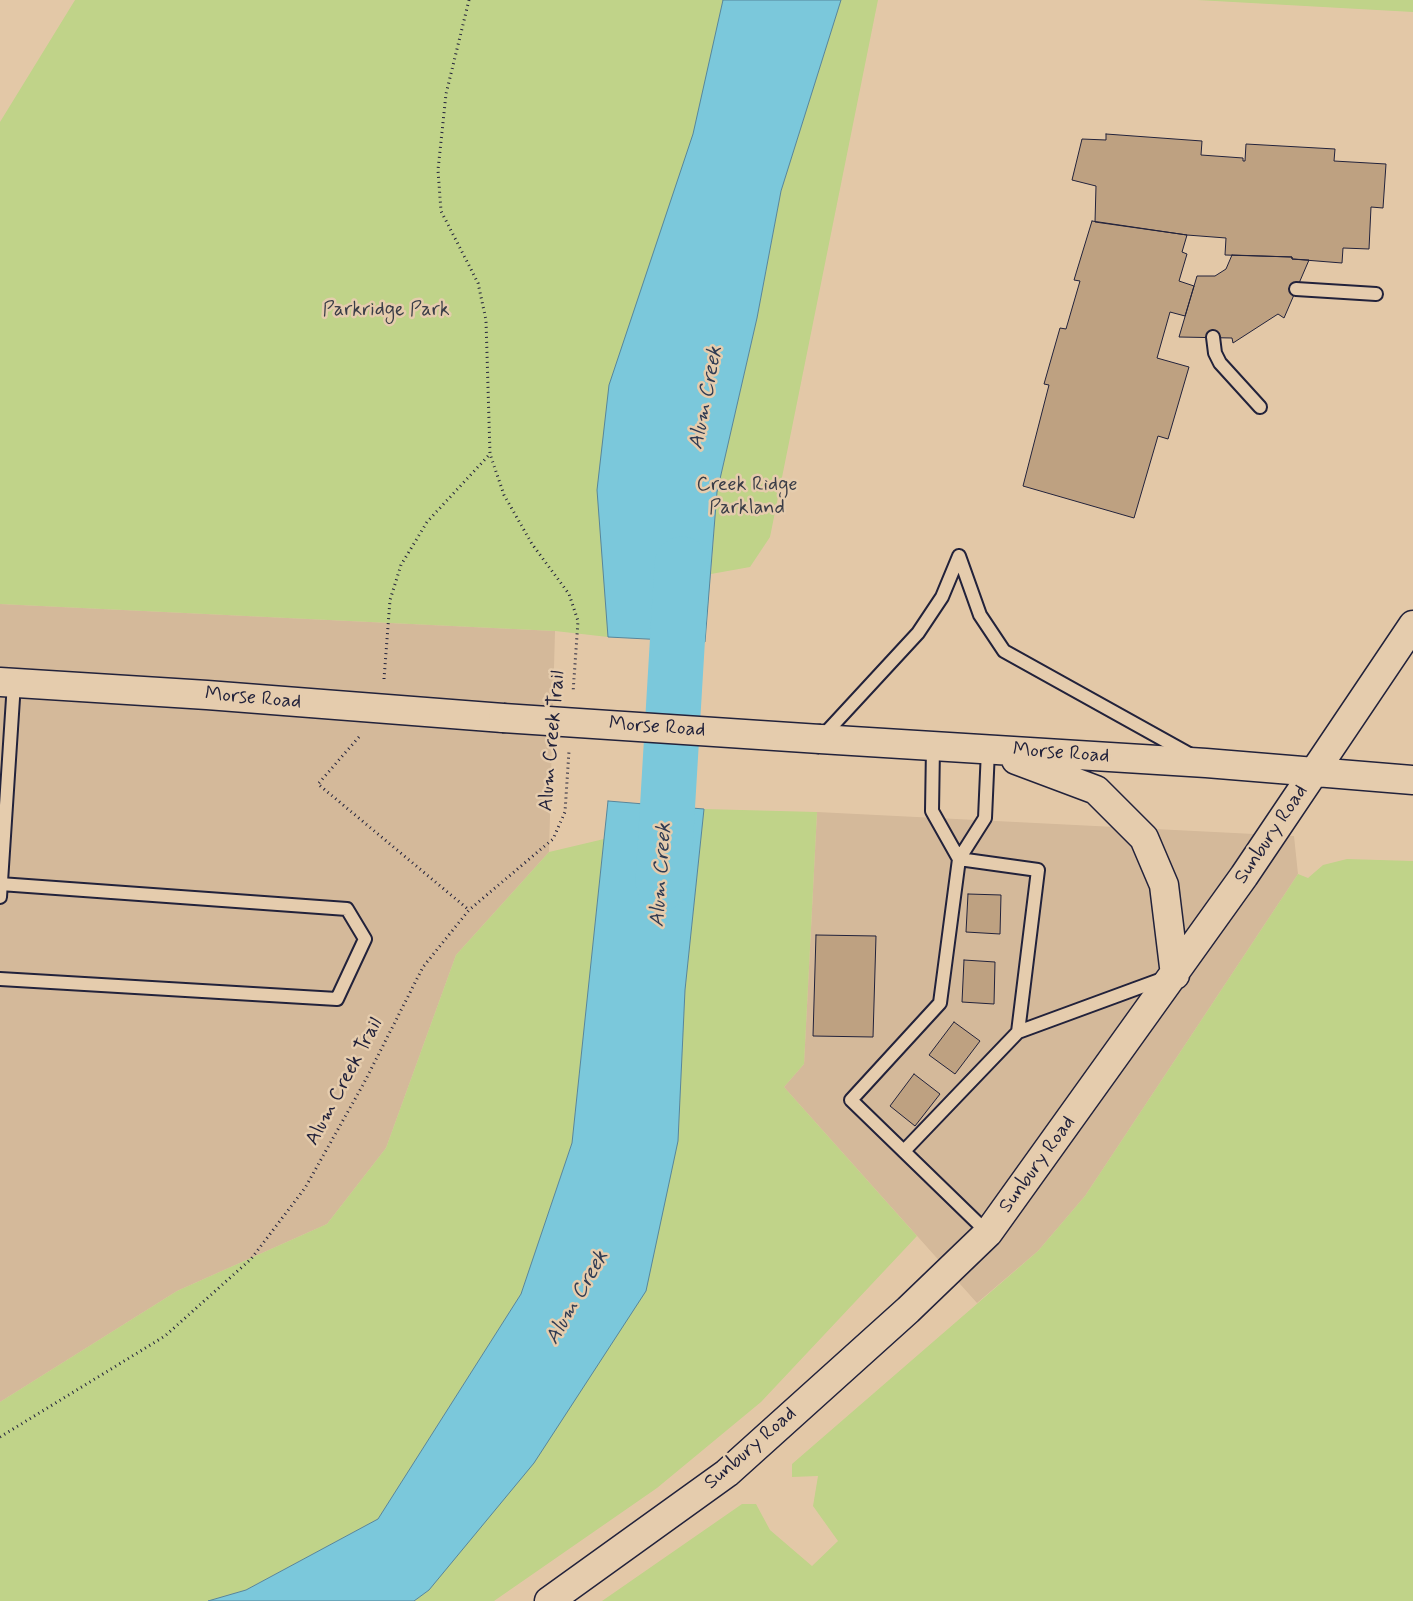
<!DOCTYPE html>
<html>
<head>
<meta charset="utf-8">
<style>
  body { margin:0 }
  canvas { display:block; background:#e3c8a7 }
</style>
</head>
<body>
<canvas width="1413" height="1601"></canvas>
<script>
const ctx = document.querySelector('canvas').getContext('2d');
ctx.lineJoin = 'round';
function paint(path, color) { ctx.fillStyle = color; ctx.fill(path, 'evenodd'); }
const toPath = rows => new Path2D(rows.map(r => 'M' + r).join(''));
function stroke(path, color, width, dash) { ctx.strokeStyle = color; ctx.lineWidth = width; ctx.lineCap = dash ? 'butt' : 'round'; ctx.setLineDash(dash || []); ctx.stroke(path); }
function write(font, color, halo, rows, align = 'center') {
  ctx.font = font + ' Mynerve,sans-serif'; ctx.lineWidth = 5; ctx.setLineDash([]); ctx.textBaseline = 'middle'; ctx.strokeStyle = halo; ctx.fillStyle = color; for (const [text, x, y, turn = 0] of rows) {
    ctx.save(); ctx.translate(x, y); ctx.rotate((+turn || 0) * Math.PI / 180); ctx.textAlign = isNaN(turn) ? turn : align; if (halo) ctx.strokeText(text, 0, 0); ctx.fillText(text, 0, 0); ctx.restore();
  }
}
const built = toPath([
  [0,604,555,631,549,852,456,955,386,1148,327,1224,177,1291,0,1402],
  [817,812,1294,836,1298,874,1085,1196,1038,1251,977,1303,784,1087,804,1064]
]);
const green = toPath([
  [75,0,781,0,665,528,608,637,555,631,0,604,0,122],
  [841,0,878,0,770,537,750,567,711,574,717,492,757,318,781,191],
  [1197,0,1413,0,1413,12],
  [704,809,817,812,804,1064,784,1087,917,1236,761,1402,657,1488,494,1601,414,1601,429,1590,678,1141,685,990],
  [604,839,572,1143,521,1294,378,1519,246,1590,208,1601,0,1601,0,1402,177,1291,327,1224,386,1148,456,955,549,852],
  [1347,859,1413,861,1413,1601,602,1601,742,1504,756,1504,770,1530,812,1566,838,1541,813,1506,818,1476,792,1477,792,1464,1038,1251,1085,1196,1298,874,1308,878,1323,865]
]);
const water = toPath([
  [723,0,841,0,781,191,757,318,717,492,705,642,608,637,597,490,609,385,693,134,723,0],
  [608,801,704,809,685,990,678,1141,646,1291,534,1463,429,1590,414,1601,208,1601,246,1590,378,1519,521,1294,572,1143,608,801]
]);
const river = toPath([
  [663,882,682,564]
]);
const building = toPath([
  [1106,134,1202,141,1201,155,1243,158,1243,161,1245,161,1246,144,1335,149,1334,161,1386,164,1383,208,1371,207,1369,249,1343,248,1342,263,1292,259,1292,257,1225,255,1226,238,1187,235,1095,222,1096,186,1072,180,1082,139,1106,140,1106,134],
  [1092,221,1187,235,1182,252,1187,254,1179,281,1194,286,1185,316,1170,312,1157,358,1189,367,1168,439,1158,436,1134,518,1023,486,1049,385,1044,384,1060,328,1066,329,1080,281,1074,280,1092,221],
  [1232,255,1292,257,1292,259,1309,260,1284,318,1278,314,1233,343,1232,338,1179,337,1197,276,1215,276,1226,269,1232,255],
  [968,894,1001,895,1000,934,966,932,968,894],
  [816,935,876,936,873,1037,813,1036,816,935],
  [964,960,995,962,994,1004,962,1002,964,960],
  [954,1022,980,1041,955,1074,929,1055,954,1022],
  [914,1074,940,1094,915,1126,890,1106,914,1074]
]);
const path = toPath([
  [469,0,446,94,438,170,441,211,478,283,486,320,490,454,504,495,532,544,569,594,578,621,573,693],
  [384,679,390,600,401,565,427,522,490,454],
  [359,737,318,784,469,910],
  [0,1437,165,1336,251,1259,305,1188,364,1083,423,967,469,910,553,839,565,812,569,751]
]);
const service = toPath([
  [1296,289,1376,294],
  [1213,337,1215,353,1220,363,1260,407],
  [959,556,980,615,1004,651,1191,755],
  [821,738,918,633,942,597,959,556],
  [933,747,932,811,959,859],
  [988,750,985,818,959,859,940,1003,851,1100,988,1233],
  [959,859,1038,870,1018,1032,1165,978],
  [0,884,347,909,365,939,337,999,0,979],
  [0,897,14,683],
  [904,1151,1018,1032]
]);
const primary = toPath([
  [0,682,207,695,503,718],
  [820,739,1206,763,1413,780],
  [1016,760,1096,790,1144,838,1164,885,1175,975],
  [549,1601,727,1473,908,1310,988,1233,1244,876,1413,625]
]);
const primaryBridge = toPath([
  [503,718,820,739]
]);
const parkNames = [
  ["Parkridge Park",386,311],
  ["Creek Ridge",747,486],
  ["Parkland",747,509]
];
const streetNames = [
  ["Morse Road",253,699,5],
  ["Morse Road",657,728,4],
  ["Alum Creek Trail",553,741,-85],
  ["Morse Road",1061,754,4],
  ["Sunbury Road",1272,835,-56],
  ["Alum Creek Trail",345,1082,-62],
  ["Sunbury Road",1038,1165,-54],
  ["Sunbury Road",751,1449,-41]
];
const waterNames = [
  ["Alum Creek",707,398,-79],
  ["Alum Creek",662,875,-86],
  ["Alum Creek",578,1298,-60]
];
paint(built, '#d4b99a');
paint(green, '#c0d389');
paint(water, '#7bc8db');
stroke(water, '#57869b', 1);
stroke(river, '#7bc8db', 55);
paint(building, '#bea181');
stroke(building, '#22223b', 1);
stroke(service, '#22223b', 16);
stroke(primary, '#22223b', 31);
stroke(path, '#22223b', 3, [1, 4]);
stroke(service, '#e5ccad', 12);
stroke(primary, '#e5ccad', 28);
stroke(primaryBridge, '#22223b', 31, []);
stroke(primaryBridge, '#e5ccad', 28);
write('20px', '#3a3d47', '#e5ccad', parkNames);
write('20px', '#22223b', '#e5ccad', streetNames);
write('italic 21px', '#2f3b53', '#e5ccad', waterNames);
</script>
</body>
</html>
